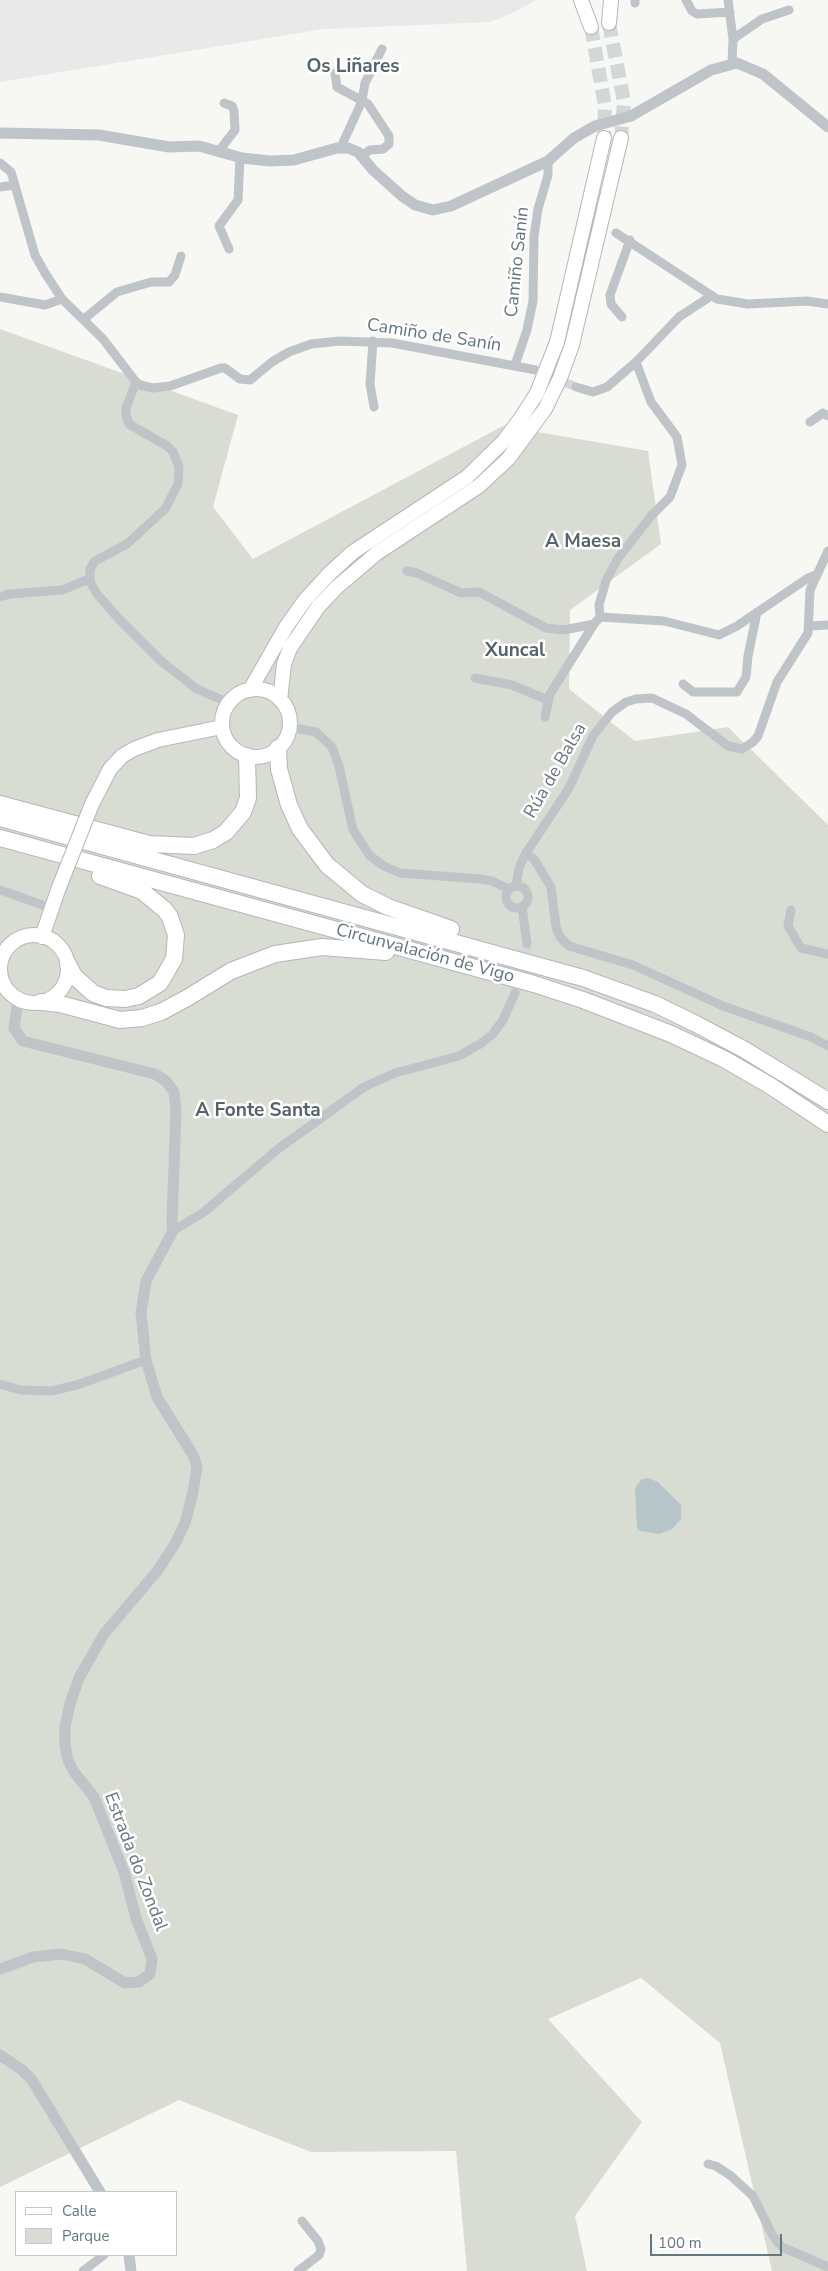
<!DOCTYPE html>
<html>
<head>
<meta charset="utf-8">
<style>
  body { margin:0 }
  #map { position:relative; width:828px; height:2271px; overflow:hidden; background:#f7f7f4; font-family:"Nunito Sans",sans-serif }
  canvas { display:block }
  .legend { position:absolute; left:15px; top:2191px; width:162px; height:65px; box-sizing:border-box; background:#fff; border:1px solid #c1c9cc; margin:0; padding:6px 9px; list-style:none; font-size:15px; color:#63777f }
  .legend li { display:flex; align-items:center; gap:10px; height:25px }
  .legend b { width:25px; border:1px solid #c1c9cc }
  .scale { position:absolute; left:650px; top:2234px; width:132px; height:22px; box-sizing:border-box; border:2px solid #63777f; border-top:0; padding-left:6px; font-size:15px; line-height:18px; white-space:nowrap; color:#63777f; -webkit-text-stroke:4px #fff; paint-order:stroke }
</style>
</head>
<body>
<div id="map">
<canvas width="828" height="2271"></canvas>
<ul class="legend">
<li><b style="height:6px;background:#fff"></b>Calle</li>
<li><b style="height:14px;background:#d8dcd3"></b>Parque</li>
</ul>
<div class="scale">100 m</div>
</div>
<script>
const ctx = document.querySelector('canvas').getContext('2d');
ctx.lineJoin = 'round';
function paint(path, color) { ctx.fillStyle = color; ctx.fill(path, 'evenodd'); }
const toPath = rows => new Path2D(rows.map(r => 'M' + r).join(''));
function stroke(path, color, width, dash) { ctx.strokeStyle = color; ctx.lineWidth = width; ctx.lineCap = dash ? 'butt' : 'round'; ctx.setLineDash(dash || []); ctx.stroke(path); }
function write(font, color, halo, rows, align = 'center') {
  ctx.font = font + ' "Nunito Sans",sans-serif'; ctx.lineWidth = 5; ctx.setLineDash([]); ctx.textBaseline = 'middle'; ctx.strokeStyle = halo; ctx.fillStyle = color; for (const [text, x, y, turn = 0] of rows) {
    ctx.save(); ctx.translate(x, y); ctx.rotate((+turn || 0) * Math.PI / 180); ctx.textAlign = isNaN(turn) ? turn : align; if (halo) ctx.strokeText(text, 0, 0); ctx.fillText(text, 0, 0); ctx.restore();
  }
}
const built = toPath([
  [0,0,536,0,513,13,490,22,324,29,0,82]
]);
const green = toPath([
  [0,329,238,415,213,507,253,559,503,426,648,451,661,544,570,610,569,689,635,741,728,727,828,825,828,2271,772,2271,720,2043,641,1978,548,2019,642,2122,575,2216,587,2271,467,2271,456,2151,311,2152,179,2100,0,2187]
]);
const water = toPath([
  [648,1478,658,1482,681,1505,681,1519,672,1529,659,1534,640,1531,637,1528,635,1488,642,1479]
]);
const minorTunnel = toPath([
  [541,372,576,387],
  [515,993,527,944]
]);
const primaryTunnel = toPath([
  [609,23,624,102,621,138],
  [591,27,605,106,604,138]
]);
const minor = toPath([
  [686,0,692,11,697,14,730,12],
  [728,0,733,39,732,63],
  [635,3,635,0],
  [733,39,762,19,789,10],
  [335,73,337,87,368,104,389,136,389,144,383,149,370,150,361,156],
  [341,147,362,101,365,83,382,49],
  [219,151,235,130,234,111,232,106,224,103],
  [0,163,11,172,35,255,45,273,62,299,103,339,136,382,140,385,153,388,170,386,221,368,225,368,240,379,250,380,272,362,289,352,311,344,340,341,392,343,536,370],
  [0,187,15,185],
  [616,233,717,299,748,304,807,301,828,304],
  [229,249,219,226,238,200,240,157],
  [0,297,45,305,62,299],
  [622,317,611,304,610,295,630,240],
  [84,319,117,292,151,282,169,282,175,275,181,256],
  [373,341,370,384,374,407],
  [515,365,527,330,533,301,534,236,538,209,548,175,548,161],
  [136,382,126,408,126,415,129,424,167,446,173,452,179,467,178,484,165,509,127,544,95,561,90,569,90,582,97,594,119,619,161,661,197,689,229,703],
  [576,387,593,392,607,387,636,362,679,317,711,296],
  [810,422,823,413,828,416],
  [407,571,417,573,461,593,479,592,546,628,564,630,594,624,600,617,599,605,606,581,618,558,652,515,670,497,682,465,677,437,651,402,636,362],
  [0,597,9,594,62,590,89,579],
  [600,617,664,621,719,635,737,626,808,578,816,575],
  [810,626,828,625],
  [475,678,512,685,548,700],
  [683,684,693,692,737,692,746,677,748,656,757,612],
  [545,717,550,694,594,624],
  [289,727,316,732,332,747,339,766,353,830,370,856,384,866,400,873,481,879,492,881,509,889],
  [526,853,534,859,551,887,556,927,560,937,569,946,633,965,723,1006,811,1037,828,1046],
  [516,886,519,868,526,853,569,788,593,736,612,712,626,702,636,699,652,698,686,714,728,746,742,749,753,742,758,736,777,682,808,633,810,590,828,551],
  '506 897a11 11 0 1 1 22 0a11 11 0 1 1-22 0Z',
  [0,890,51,908],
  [522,906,527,944],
  [791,910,788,926,801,948,828,954],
  [0,982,2,981],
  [173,1231,204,1212,278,1149,364,1087,395,1073,459,1056,480,1044,492,1035,503,1020,515,993],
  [0,1384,20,1390,51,1391,77,1385,146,1360],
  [708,2164,716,2166,731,2176,753,2196,773,2236,782,2247,828,2267],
  [83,2271,104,2255],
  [298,2271,319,2255,321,2249,318,2241,302,2221]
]);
const tertiary = toPath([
  [631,116,711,70,737,63,763,74,828,127],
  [0,133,99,135,169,147,199,146,242,158,270,161,294,160,337,148,348,148,358,152,373,170,402,196,415,205,433,210,451,206,548,161,574,138,595,126],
  [0,1969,33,1957,62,1954,85,1959,125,1983,139,1982,150,1974,152,1959,136,1918,124,1872,94,1797,74,1772,68,1760,65,1746,65,1727,70,1704,79,1678,104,1634,158,1570,175,1544,185,1523,193,1492,197,1466,193,1455,157,1397,146,1360,141,1313,146,1281,173,1231,172,1220,176,1111,174,1092,166,1081,155,1074,23,1041,14,1028,18,999],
  [0,2055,22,2070,32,2080,100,2192],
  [129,2255,131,2271]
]);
const primary = toPath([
  [581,0,591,27],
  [609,23,611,0],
  '222 723a34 34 0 1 1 68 0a34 34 0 1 1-68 0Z',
  [250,690,286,627,305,600,329,574,353,552,467,477,504,441,521,418,537,393,557,342,604,138],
  [280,700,284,664,290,648,318,607,337,587,377,553,479,486,508,459,545,409,560,378,572,345,621,138],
  [92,804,110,769,122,756,134,749,158,740,222,727],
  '0 969a34 34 0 1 1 68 0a34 34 0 1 1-68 0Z',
  [42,937,58,890]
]);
const motorway = toPath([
  [278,748,279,769,289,805,300,829,327,865,362,894,388,907,451,929],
  [0,804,149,844,194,846,213,840,226,832,243,812,248,798,247,756],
  [0,818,583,978,655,1004,696,1024,745,1050,828,1101],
  [0,838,534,984,583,1000,671,1034,724,1059,769,1085,828,1124],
  [68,964,74,976,93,993,106,998,125,999,139,996,160,983,174,959,176,935,170,917,165,910,142,891,100,876],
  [41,1002,60,1004,120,1020,142,1018,161,1012,187,998,231,971,275,954,322,947,386,952]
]);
const tertiaryBridge = toPath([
  [595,126,631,116]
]);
const primaryBridge = toPath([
  [58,890,92,804]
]);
const streetNames = [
  ["Camiño Sanín",518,262,-84],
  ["Camiño de Sanín",434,336,9],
  ["Rúa de Balsa",556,771,-60],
  ["Circunvalación de Vigo",425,954,15],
  ["Estrada do Zondal",135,1862,69]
];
const neighbourhoodNames = [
  ["Os Liñares",353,67],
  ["A Maesa",583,542],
  ["Xuncal",515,651],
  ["A Fonte Santa",258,1111]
];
paint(built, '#e8e9e8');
paint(green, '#d8dcd3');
paint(water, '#b6c5c7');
stroke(minorTunnel, '#d2d7d7', 9, [9, 4.5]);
stroke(primaryTunnel, '#d2d7d7', 14, [14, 7]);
stroke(primary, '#b2b8bb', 16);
stroke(motorway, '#b2b7ba', 18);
stroke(minor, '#bec4c7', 9);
stroke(tertiary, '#bec4c7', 11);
stroke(primary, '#fff', 14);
stroke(motorway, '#fff', 16);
stroke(primaryBridge, '#b2b8bb', 16, []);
stroke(tertiaryBridge, '#bec4c7', 11);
stroke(primaryBridge, '#fff', 14);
write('18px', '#63777f', '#fff', streetNames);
write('bold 19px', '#55636a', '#fff', neighbourhoodNames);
</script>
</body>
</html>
